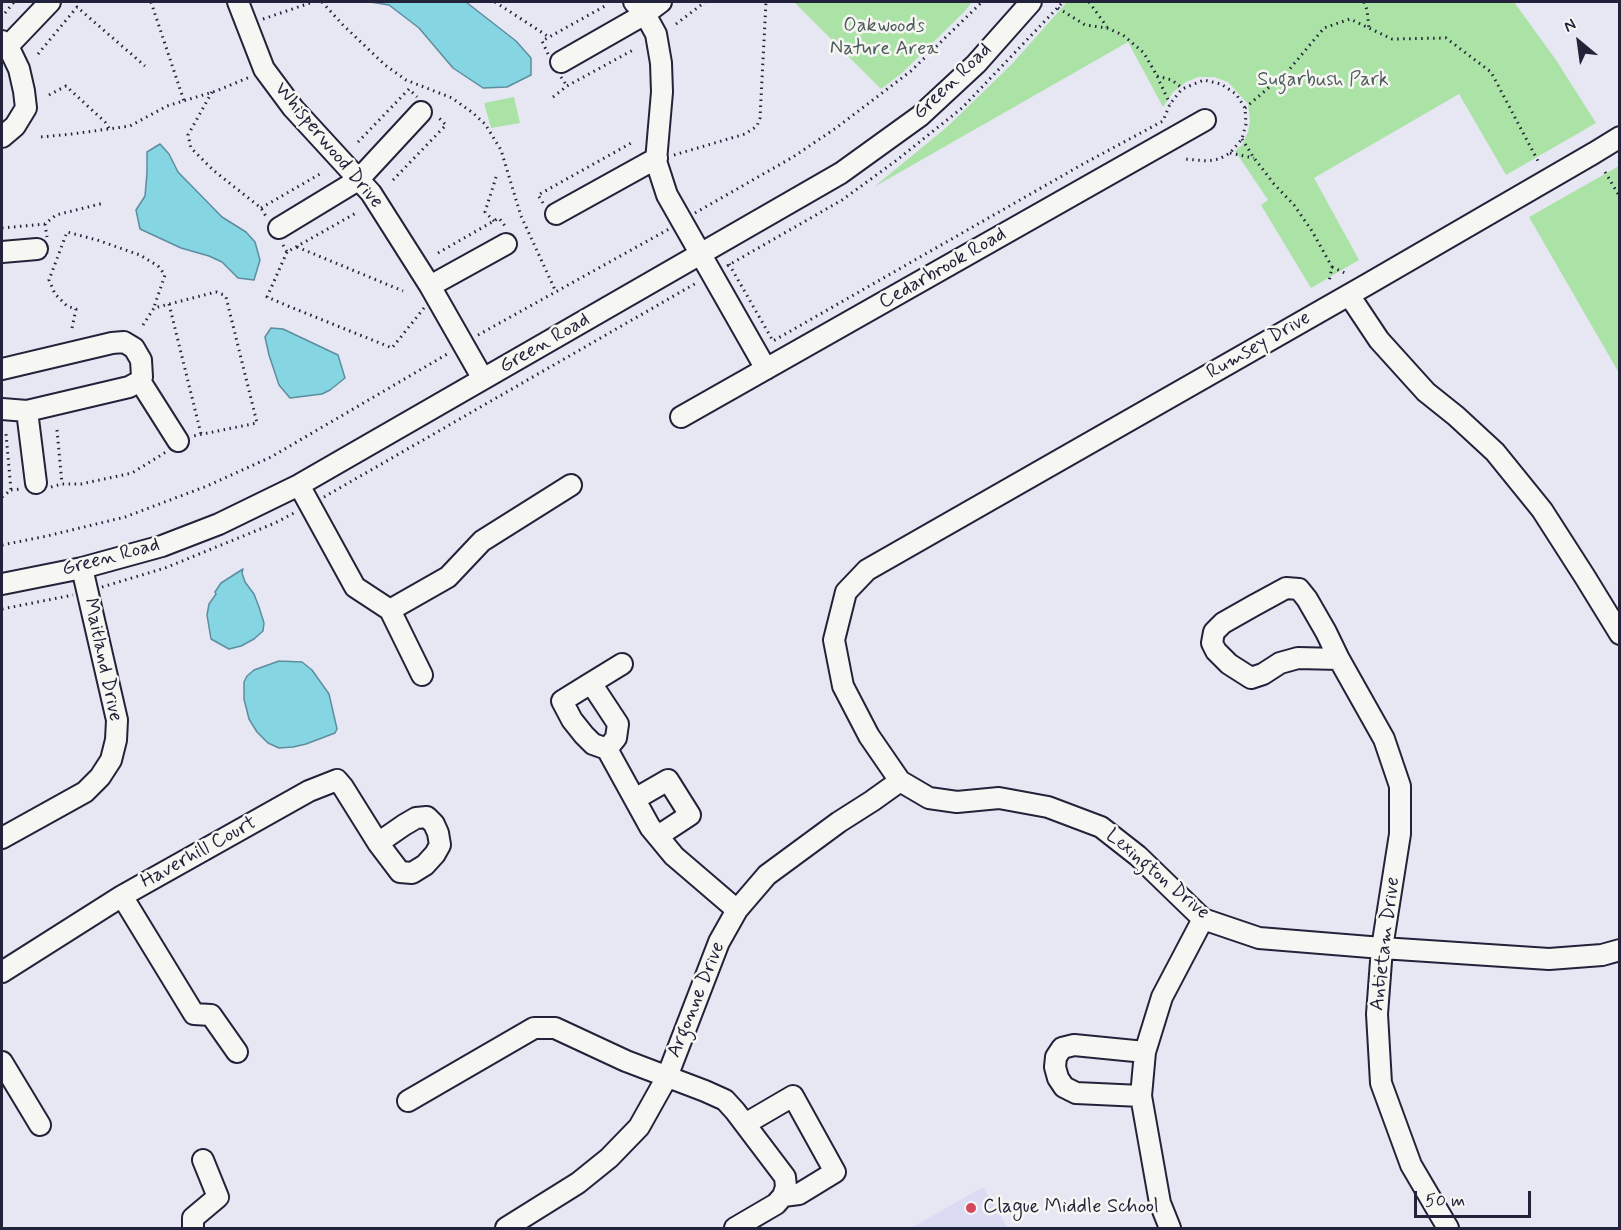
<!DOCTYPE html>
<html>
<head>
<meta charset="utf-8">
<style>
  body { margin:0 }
  #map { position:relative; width:1621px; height:1230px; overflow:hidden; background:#e6e7f3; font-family:Mynerve,sans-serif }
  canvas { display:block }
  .frame { position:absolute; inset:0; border:3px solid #22223b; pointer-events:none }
  .north { position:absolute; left:1549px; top:12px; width:60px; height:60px; -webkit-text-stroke:4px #f6f6f2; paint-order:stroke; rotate:331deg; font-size:16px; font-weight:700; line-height:24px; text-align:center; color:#22223b }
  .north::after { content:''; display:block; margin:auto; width:21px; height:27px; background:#22223b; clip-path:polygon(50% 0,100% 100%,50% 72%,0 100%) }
  .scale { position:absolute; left:1414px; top:1191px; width:117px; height:27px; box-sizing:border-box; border:3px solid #22223b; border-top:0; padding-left:8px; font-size:18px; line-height:21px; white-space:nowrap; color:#22223b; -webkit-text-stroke:4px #f6f6f2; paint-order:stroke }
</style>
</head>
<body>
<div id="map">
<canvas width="1621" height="1230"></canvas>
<div class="frame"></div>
<div class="north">N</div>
<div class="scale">50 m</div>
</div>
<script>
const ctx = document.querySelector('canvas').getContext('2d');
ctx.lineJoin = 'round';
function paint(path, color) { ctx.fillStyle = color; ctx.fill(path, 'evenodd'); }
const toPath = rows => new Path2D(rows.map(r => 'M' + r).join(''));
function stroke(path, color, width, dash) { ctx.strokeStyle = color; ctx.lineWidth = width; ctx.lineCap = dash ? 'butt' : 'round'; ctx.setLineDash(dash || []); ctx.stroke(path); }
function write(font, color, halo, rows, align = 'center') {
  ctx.font = font + ' Mynerve,sans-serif'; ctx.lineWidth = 5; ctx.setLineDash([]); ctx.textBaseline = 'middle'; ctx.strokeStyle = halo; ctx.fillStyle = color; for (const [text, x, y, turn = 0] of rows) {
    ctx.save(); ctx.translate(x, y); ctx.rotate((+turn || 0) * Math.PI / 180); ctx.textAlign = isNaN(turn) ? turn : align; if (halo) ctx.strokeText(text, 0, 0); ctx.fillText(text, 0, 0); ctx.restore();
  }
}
const built = toPath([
  [983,1187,1008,1228,911,1228]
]);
const green = toPath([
  [794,2,972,2,964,12,902,73,881,89],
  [1067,2,1514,2,1556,60,1596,123,1506,175,1459,94,1314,178,1359,260,1311,288,1261,205,1268,200,1235,151,1242,145,1248,132,1250,121,1248,104,1228,82,1214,77,1198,77,1186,82,1173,92,1163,107,1128,42,874,187,947,127,1012,64],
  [514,97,520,123,491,128,484,103],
  [1619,166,1619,373,1529,217]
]);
const water = toPath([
  [370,2,466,2,516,41,531,58,531,75,507,87,483,88,453,68,419,28,389,5,370,2],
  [160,144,169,154,178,172,222,217,246,232,255,242,260,260,254,280,238,278,222,262,209,256,181,248,140,229,136,210,145,196,147,173,147,152,160,144],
  [271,328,283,329,338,355,345,378,330,390,322,394,290,398,279,385,269,355,265,337,271,328],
  [243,569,242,573,245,582,254,594,259,607,264,623,263,631,254,639,241,646,229,649,211,639,207,615,209,604,216,594,215,592,221,583,243,569],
  [279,661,302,662,312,670,329,694,337,729,335,733,306,744,293,747,279,748,268,743,257,732,249,719,244,699,244,682,247,676,254,670,279,661]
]);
const path = toPath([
  [151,2,184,101],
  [322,2,343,25,385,65,406,80,452,98,473,113,485,124,501,150,521,216,556,292],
  [495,2,549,37],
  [1089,2,1107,27],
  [1364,2,1367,10,1369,28],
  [1058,8,1085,25,1107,28,1123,35,1144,53,1157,76,1170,104],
  [5,13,14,2],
  [263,19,313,2],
  [676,24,705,2],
  [38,54,77,7,145,66],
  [548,54,542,41,605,6],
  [1157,76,1172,80,1182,88],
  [561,77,567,86],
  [212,92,188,135,191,148,213,170,261,208,267,218],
  [49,95,66,86,105,122,109,128],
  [553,97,567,86,633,50],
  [1245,108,1288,71,1324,28,1350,19,1392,39,1446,38,1491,72,1539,163],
  [41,137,72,134,130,126,167,106,216,91,250,77],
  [1242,139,1254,158,1274,184,1294,205,1312,231,1332,267,1329,282],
  [358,142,409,89,417,97],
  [1230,153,1254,158],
  [674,155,745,134,757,126,760,118,766,2],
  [1605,172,1620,197],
  [393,180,446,125,437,116],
  [543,203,538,195,633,142],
  [261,208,320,174],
  [695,213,793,157,836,128,911,71,982,2],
  [494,221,485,212,497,174],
  [45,224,47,237],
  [2,228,45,224,56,215,104,203],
  [283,245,287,252,356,213],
  [297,247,403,291],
  [287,252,267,297,288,306,392,348,424,308],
  [438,253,499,218,505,226],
  [729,264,773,341,1083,164,1163,121,1170,104,1182,89,1204,80,1221,84,1236,94,1245,108,1246,124,1242,139,1230,153,1219,159,1208,161,1184,159],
  [727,266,842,200,897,160,962,108,1063,2],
  [1332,267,1345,273],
  [169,304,201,434],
  [143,325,154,308,216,292,224,295,226,297,257,423,193,436],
  [72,328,76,309,67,306,55,294,49,280,67,232,97,240,140,255,158,266,165,275,154,307],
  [478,335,669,229],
  [57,430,62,484],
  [51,487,62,484,81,484,132,473,166,452],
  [11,490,21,489],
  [2,497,11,490,6,434],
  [324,497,698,282],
  [2,545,47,536,125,517,207,486,271,457,449,353],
  [102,587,165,568,275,523,294,513],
  [2,609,73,595]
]);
const minor = toPath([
  [238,2,264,69,293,108,371,193,430,286,483,379],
  [634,2,645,14,656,34,661,63,662,92,656,161,667,195,766,369],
  [2,41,8,46,19,69,24,91,26,108,15,126,2,137],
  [8,46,50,2],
  [561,62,645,14,661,2],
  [1620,137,1594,153,1368,284,867,570,846,592,834,640,843,686,869,736,900,781,929,798,957,802,999,798,1048,807,1101,827,1138,856,1203,919,1259,938,1382,948,1549,959,1602,955,1620,950],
  [556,214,657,158],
  [279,228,358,180,421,112],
  [2,252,37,249],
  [430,286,506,244],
  [1349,295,1379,340,1426,392,1456,416,1495,452,1542,510,1585,577,1620,634],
  [2,369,112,343,124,342,134,348,141,360,142,377,140,381,129,387,27,411,2,409],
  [140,381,178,441],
  [27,411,36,483],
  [681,417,1205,120],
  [299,485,355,587,390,610,422,675],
  [2,584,82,568,162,546,219,524,299,485,841,173,920,116,976,64,1031,2],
  [1286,588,1299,589,1307,599,1326,632,1339,659,1298,658,1280,663,1263,674,1251,678,1229,664,1216,651,1212,643,1214,632,1223,623,1253,606,1286,588],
  [390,610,448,577,482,541,571,485],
  [1339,659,1384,739,1400,786,1400,834,1382,948,1377,1014,1381,1083,1411,1165,1448,1228],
  [591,683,622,664],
  [607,749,593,744,584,735,572,720,562,701,591,683,618,724,616,738,607,749,650,827,674,856,737,910],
  [635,799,668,780,690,815,658,836],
  [2,838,85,792,100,777,111,760,116,740,117,720,82,568],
  [122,896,194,1014,211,1015,237,1052],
  [2,972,122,896,309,791,337,780,343,787,378,843,400,872,412,873,425,865,435,854,440,845,438,833,434,824,427,817,416,818,404,825,378,843],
  [2,1062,40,1125],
  [1141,1096,1076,1093,1064,1087,1058,1078,1055,1067,1056,1057,1062,1048,1074,1045,1145,1052],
  [408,1101,534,1028,555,1028,626,1061,705,1091,725,1100,735,1111,785,1177,786,1187,783,1196,776,1204,735,1228],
  [745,1124,793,1096,835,1172,799,1194,783,1196],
  [193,1228,193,1218,218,1197,203,1160],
  [506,1228,578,1183,609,1158,639,1127,667,1077,719,942,737,910,767,875,839,822,872,801,900,781],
  [1170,1228,1160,1203,1141,1096,1145,1052,1162,997,1203,919]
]);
const markers = [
  [971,1208,6,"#d1495b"]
];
const parkNames = [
  ["Oakwoods",884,27],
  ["Nature Area",884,50],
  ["Sugarbush Park",1323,81]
];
const streetNames = [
  ["Green Road",953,82,-44],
  ["Whisperwood Drive",328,146,50],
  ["Cedarbrook Road",943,269,-30],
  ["Green Road",545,344,-30],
  ["Rumsey Drive",1259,346,-30],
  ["Green Road",111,558,-15],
  ["Maitland Drive",102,660,78],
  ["Haverhill Court",199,853,-29],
  ["Lexington Drive",1157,875,40],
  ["Antietam Drive",1386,944,-83],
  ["Argonne Drive",697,1000,-68]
];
const poiNames = [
  ["Clague Middle School",983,1208]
];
paint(built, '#dbdcf4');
paint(green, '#abe2a6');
paint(water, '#85d5e2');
stroke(water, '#5d8d9f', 1.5);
stroke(minor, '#22223b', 24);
stroke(path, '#22223b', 3, [1.5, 4.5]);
stroke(minor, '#f6f6f2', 20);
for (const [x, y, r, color] of markers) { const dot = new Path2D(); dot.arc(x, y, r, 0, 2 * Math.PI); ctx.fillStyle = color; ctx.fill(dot); stroke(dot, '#f6f6f2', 2); }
write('20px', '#4b5c5b', '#f6f6f2', parkNames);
write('20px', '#22223b', '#f6f6f2', streetNames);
write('20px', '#22223b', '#f6f6f2', poiNames, 'left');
</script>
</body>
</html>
